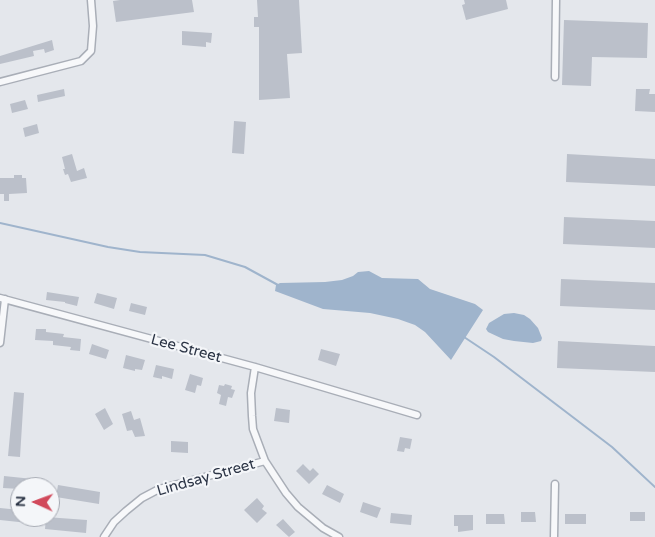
<!DOCTYPE html>
<html>
<head>
<meta charset="utf-8">
<style>
  body { margin:0 }
  #map { position:relative; width:655px; height:537px; overflow:hidden; background:#e4e7ec; font-family:"Varela Round",sans-serif }
  canvas { display:block }
  .north { position:absolute; left:10px; top:477px; width:50px; height:50px; box-sizing:border-box; background:#f4f6f9; border:1px solid #a4a8b1; border-radius:50%; rotate:272deg; font-size:14px; font-weight:700; line-height:20px; text-align:center; color:#2b3445 }
  .north::after { content:''; display:block; margin:auto; width:18px; height:22px; background:#d1495b; clip-path:polygon(50% 0,100% 100%,50% 72%,0 100%) }
</style>
</head>
<body>
<div id="map">
<canvas width="655" height="537"></canvas>
<div class="north">N</div>
</div>
<script>
const ctx = document.querySelector('canvas').getContext('2d');
ctx.lineJoin = 'round';
function paint(path, color) { ctx.fillStyle = color; ctx.fill(path, 'evenodd'); }
const toPath = rows => new Path2D(rows.map(r => 'M' + r).join(''));
function stroke(path, color, width, dash) { ctx.strokeStyle = color; ctx.lineWidth = width; ctx.lineCap = dash ? 'butt' : 'round'; ctx.setLineDash(dash || []); ctx.stroke(path); }
function write(font, color, halo, rows, align = 'center') {
  ctx.font = font + ' "Varela Round",sans-serif'; ctx.lineWidth = 4.5; ctx.setLineDash([]); ctx.textBaseline = 'middle'; ctx.strokeStyle = halo; ctx.fillStyle = color; for (const [text, x, y, turn = 0] of rows) {
    ctx.save(); ctx.translate(x, y); ctx.rotate((+turn || 0) * Math.PI / 180); ctx.textAlign = isNaN(turn) ? turn : align; if (halo) ctx.strokeText(text, 0, 0); ctx.fillText(text, 0, 0); ctx.restore();
  }
}
const water = toPath([
  [369,271,382,278,418,279,430,289,475,304,483,310,451,360,425,332,415,325,398,319,370,313,323,309,275,291,276,285,280,283,325,282,342,280,353,276,358,272],
  [514,313,524,315,530,319,538,328,542,338,541,341,533,343,514,341,503,339,488,332,486,329,489,323,504,314]
]);
const stream = toPath([
  [0,223,108,247,140,252,205,255,245,267,278,285],
  [464,337,494,357,612,447,655,487]
]);
const building = toPath([
  [120,0,192,0,194,12,116,22,113,1],
  [257,0,299,0,302,53,287,54,290,98,259,100,259,27,254,27,254,17,258,17],
  [464,0,506,0,508,9,466,20,462,5,465,4],
  [564,20,648,23,647,58,592,57,591,86,562,85],
  [182,31,212,33,211,43,206,42,206,47,182,45],
  [52,40,54,50,45,53,44,49,33,51,34,56,0,64,0,56],
  [64,89,65,96,38,102,37,95],
  [636,89,650,89,649,94,655,94,655,112,635,111],
  [25,100,28,109,12,113,10,104],
  [234,121,246,122,244,154,232,153],
  [37,124,39,133,25,137,23,128],
  [72,154,77,171,84,168,87,178,71,182,68,174,65,175,63,169,65,169,62,157],
  [567,154,655,159,655,186,566,182],
  [14,175,22,175,22,178,26,178,27,193,9,194,9,201,4,201,4,194,0,194,0,178,14,178],
  [564,217,655,221,655,248,563,244],
  [561,279,655,283,655,310,560,306],
  [47,292,79,297,77,306,65,303,65,302,46,300],
  [97,293,117,298,114,309,94,303],
  [131,303,147,307,145,315,129,311],
  [36,329,46,329,46,332,64,334,63,337,81,339,80,351,70,350,71,347,53,345,53,341,35,340],
  [558,341,655,346,655,372,557,368],
  [92,344,109,350,106,359,89,354],
  [321,349,340,354,336,366,318,360],
  [126,355,145,360,142,370,135,369,135,371,123,368],
  [156,365,174,369,172,379,162,376,162,379,153,377],
  [190,374,203,378,201,386,197,385,195,393,185,390],
  [225,384,232,386,231,389,235,390,232,398,228,397,226,406,219,404,221,395,217,393,219,385,224,386],
  [14,392,24,393,20,457,8,456],
  [105,408,113,424,104,430,95,414],
  [276,408,290,410,289,423,274,421],
  [131,411,134,420,140,418,145,436,135,437,132,430,127,431,122,414],
  [400,437,412,439,410,449,405,448,404,452,397,451],
  [171,441,188,442,188,453,171,452],
  [303,464,310,471,313,468,319,474,309,484,296,471],
  [4,476,33,479,33,487,20,487,20,489,3,488],
  [58,485,100,492,99,504,56,497],
  [327,485,344,494,340,503,322,494],
  [257,498,264,506,262,509,267,513,257,523,244,510],
  [363,502,381,508,377,518,360,512],
  [0,508,20,510,20,517,29,517,28,523,0,520],
  [521,512,535,512,536,522,521,522],
  [630,512,645,512,645,521,630,521],
  [391,513,412,515,411,525,390,523],
  [486,514,504,514,505,524,486,524],
  [565,514,586,514,586,524,565,524],
  [454,515,473,515,473,530,458,532,458,526,454,526],
  [46,517,87,520,86,533,45,529],
  [283,519,295,532,289,537,276,525]
]);
const street = toPath([
  [555,77,556,0],
  [0,82,81,61,91,51,93,26,91,0],
  [0,298,255,367,417,415],
  [0,343,5,299],
  [255,367,251,393,252,416,253,429,265,461,286,493,298,507,323,528,339,537],
  [104,537,114,522,126,511,142,498,159,489,265,461],
  [554,537,555,484]
]);
const streetNames = [
  ["Lee Street",186,349,15],
  ["Lindsay Street",206,478,-16]
];
paint(water, '#9fb4cc');
stroke(stream, '#9fb4cc', 2);
paint(building, '#bbc0ca');
stroke(street, '#a9aeb7', 9);
stroke(street, '#f7f8fa', 6);
write('15px', '#2b3445', '#f4f6f9', streetNames);
</script>
</body>
</html>
